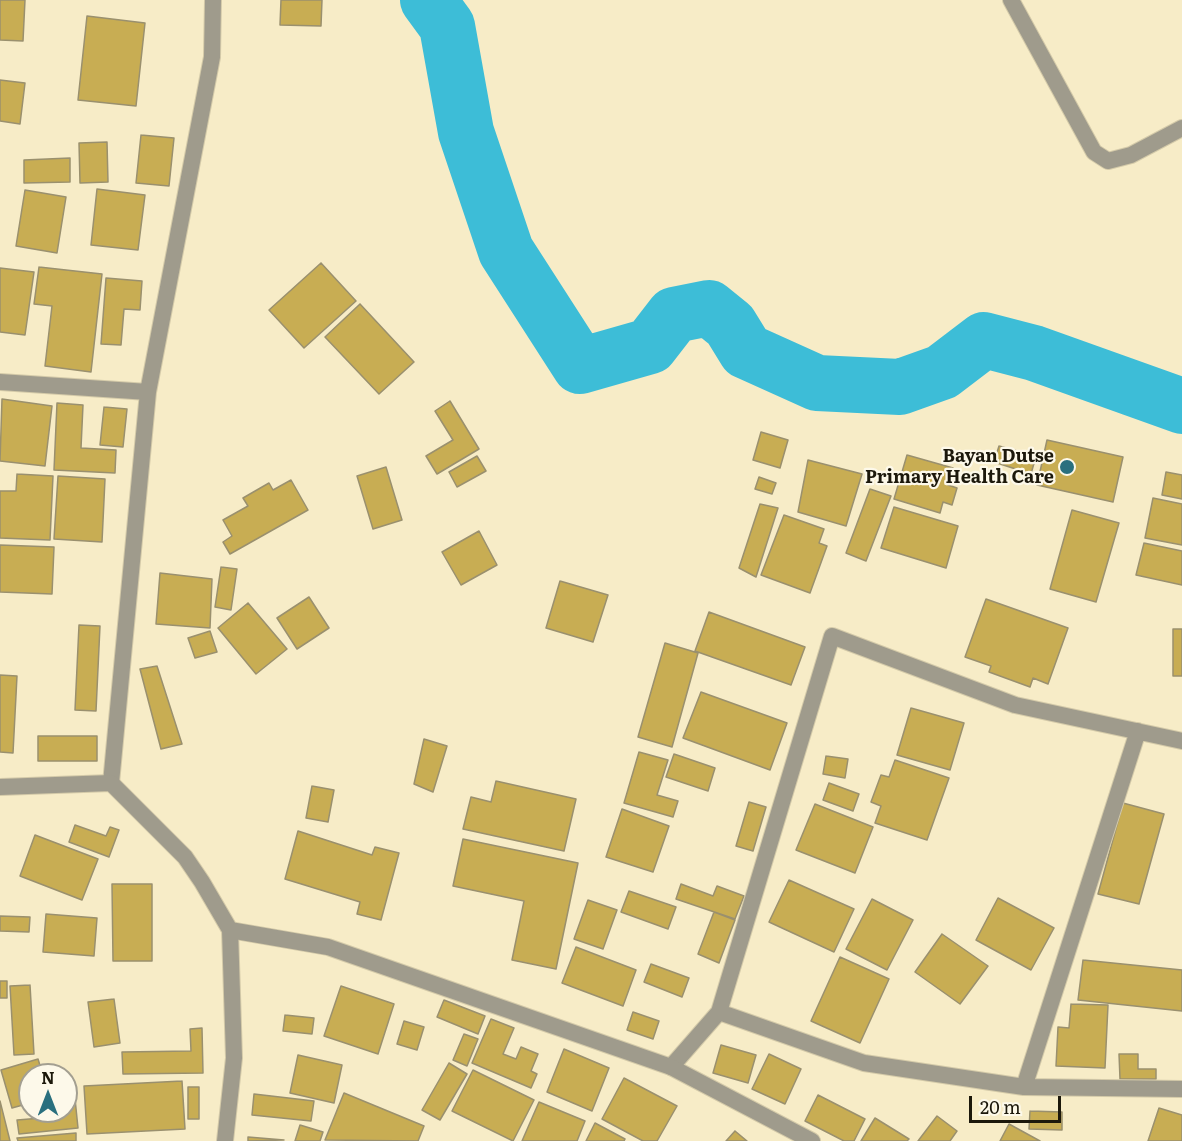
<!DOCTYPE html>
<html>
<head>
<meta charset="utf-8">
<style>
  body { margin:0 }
  #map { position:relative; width:1182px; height:1141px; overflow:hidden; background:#f7ecc7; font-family:Literata,serif }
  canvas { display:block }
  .north { position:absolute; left:18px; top:1063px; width:60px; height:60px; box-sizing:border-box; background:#fdf9ea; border:2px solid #a39f91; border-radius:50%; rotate:0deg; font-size:16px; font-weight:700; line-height:24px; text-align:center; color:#1c180b }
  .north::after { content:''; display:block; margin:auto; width:21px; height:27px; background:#2a707e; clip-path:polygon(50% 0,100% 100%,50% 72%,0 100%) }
  .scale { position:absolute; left:969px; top:1096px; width:92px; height:27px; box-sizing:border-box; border:3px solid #1c180b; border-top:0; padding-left:8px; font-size:18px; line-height:21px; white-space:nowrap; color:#1c180b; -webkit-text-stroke:4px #fdf9ea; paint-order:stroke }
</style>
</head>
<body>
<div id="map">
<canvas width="1182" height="1141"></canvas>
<div class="north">N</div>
<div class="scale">20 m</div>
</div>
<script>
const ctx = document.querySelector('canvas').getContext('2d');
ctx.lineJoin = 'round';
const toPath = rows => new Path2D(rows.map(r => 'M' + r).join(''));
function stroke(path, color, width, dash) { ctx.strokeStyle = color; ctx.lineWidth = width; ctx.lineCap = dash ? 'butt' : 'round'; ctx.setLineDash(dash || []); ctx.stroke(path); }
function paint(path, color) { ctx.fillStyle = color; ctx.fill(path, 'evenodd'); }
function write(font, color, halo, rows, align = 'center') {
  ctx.font = font + ' Literata,serif'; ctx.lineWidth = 4.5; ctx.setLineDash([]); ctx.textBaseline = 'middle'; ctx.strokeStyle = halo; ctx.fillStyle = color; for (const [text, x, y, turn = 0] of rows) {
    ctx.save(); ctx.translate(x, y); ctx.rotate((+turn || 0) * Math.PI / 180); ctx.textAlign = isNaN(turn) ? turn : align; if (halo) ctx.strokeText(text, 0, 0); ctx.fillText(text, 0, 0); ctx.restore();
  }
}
const river = toPath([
  [428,0,447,26,466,132,506,251,580,366,650,346,674,315,709,308,730,325,746,351,817,383,900,387,942,372,984,340,1034,353,1182,406]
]);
const building = toPath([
  [0,0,25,0,23,41,0,40,0,0],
  [281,0,322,0,321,26,280,25,281,0],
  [87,16,145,23,136,106,78,100,87,16],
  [0,80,25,83,20,124,0,121,0,80],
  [141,135,174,138,169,186,136,183,141,135],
  [107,142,108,182,80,183,79,143,107,142],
  [70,158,70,182,24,183,24,160,70,158],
  [97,189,145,195,138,250,91,245,97,189],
  [25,190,66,197,57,253,16,246,25,190],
  [321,263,356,301,304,348,269,310,321,263],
  [39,267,102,274,91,372,45,366,52,306,34,304,39,267],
  [0,268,34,272,25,335,0,332,0,268],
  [106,278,142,281,140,310,124,309,121,345,101,344,106,278],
  [360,304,414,362,379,394,325,337,360,304],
  [2,399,52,406,45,466,0,461,2,399],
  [450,401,479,449,437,474,426,456,453,440,435,411,450,401],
  [57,403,83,405,81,448,116,450,115,473,54,470,57,403],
  [104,407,127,409,123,447,100,445,104,407],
  [761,432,788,440,780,468,753,460,761,432],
  [1047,440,1123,457,1113,502,1037,485,1047,440],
  [999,446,1036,456,1031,474,994,462,999,446],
  [907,455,953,468,948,485,957,488,952,505,943,502,940,513,894,499,907,455],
  [477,456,486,471,457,487,449,472,477,456],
  [808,460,862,474,846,526,798,512,808,460],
  [386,467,402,520,373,529,357,476,386,467],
  [1166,472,1182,475,1182,499,1162,495,1166,472],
  [17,474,53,476,50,540,0,538,0,491,16,491,17,474],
  [58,476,105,479,102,542,54,539,58,476],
  [759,477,776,483,772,494,755,489,759,477],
  [291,480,308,510,230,554,223,542,232,536,223,520,248,506,243,498,269,483,273,490,291,480],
  [870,489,891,496,866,561,846,553,870,489],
  [1153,498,1182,504,1182,545,1145,538,1153,498],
  [760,504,778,508,756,577,739,568,760,504],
  [894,507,958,526,946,568,881,548,894,507],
  [1072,510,1119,523,1096,602,1050,589,1072,510],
  [784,515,824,529,819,543,827,546,810,593,761,575,784,515],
  [479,531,497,565,461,585,442,552,479,531],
  [1144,543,1182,551,1182,585,1136,575,1144,543],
  [0,545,54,547,52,594,0,592,0,545],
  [221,567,237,569,231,610,215,607,221,567],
  [160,573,212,579,210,628,156,624,160,573],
  [560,581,608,595,593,642,546,628,560,581],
  [309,597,329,628,297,649,277,618,309,597],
  [986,599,1068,628,1048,684,1033,678,1030,687,989,672,991,666,965,657,986,599],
  [248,603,287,649,256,674,218,628,248,603],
  [709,612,805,647,791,685,695,651,709,612],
  [79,625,100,626,96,711,75,710,79,625],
  [1173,629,1182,629,1182,676,1173,676,1173,629],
  [210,631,217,652,195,658,188,638,210,631],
  [665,643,698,653,672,747,638,737,665,643],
  [157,666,182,744,161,749,140,669,157,666],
  [0,675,17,676,13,753,0,752,0,675],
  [701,692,787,723,770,770,683,738,701,692],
  [911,708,964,723,950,770,897,755,911,708],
  [38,736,97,736,97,761,38,761,38,736],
  [424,739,447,746,433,792,414,784,424,739],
  [639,752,668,760,657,795,678,801,673,817,624,803,639,752],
  [674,754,715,768,708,791,666,777,674,754],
  [826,756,848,759,845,778,823,774,826,756],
  [895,760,949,778,927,840,875,823,881,806,871,802,881,775,889,777,895,760],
  [496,781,576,799,564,851,463,829,471,797,491,802,496,781],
  [829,783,859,794,853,811,823,800,829,783],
  [312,786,334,790,328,822,306,818,312,786],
  [749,802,766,807,753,851,736,846,749,802],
  [1123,803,1164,814,1139,904,1098,894,1123,803],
  [815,804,873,827,855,873,796,850,815,804],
  [622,809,669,826,653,872,606,857,622,809],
  [75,825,106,836,110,827,119,830,109,857,69,842,75,825],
  [298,831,372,855,375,847,399,853,381,920,357,914,360,902,285,879,298,831],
  [35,835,98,859,82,900,20,876,35,835],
  [463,839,578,863,556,969,512,960,524,901,453,886,463,839],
  [789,880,854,909,834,952,769,922,789,880],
  [112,884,152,884,152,961,113,961,112,884],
  [681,884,713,896,717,886,744,896,735,919,676,899,681,884],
  [629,891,676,907,668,929,621,912,629,891],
  [998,898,1054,928,1031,970,976,940,998,898],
  [872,899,913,920,887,970,846,949,872,899],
  [588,900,617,910,603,949,574,939,588,900],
  [714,912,735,920,719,963,698,954,714,912],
  [46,914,97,918,94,956,43,952,46,914],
  [0,916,30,917,29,932,0,931,0,916],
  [942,934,988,966,960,1004,915,972,942,934],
  [576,947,636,970,623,1006,562,983,576,947],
  [840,957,889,979,860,1043,811,1021,840,957],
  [1083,960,1182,970,1182,1011,1078,1000,1083,960],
  [651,964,689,978,682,997,644,982,651,964],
  [0,981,7,981,7,998,0,998,0,981],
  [30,985,34,1054,14,1055,10,986,30,985],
  [341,986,394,1004,378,1054,324,1036,341,986],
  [114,999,120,1043,94,1047,88,1002,114,999],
  [444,1000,485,1016,478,1034,437,1017,444,1000],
  [1071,1004,1108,1005,1105,1068,1056,1066,1058,1027,1069,1028,1071,1004],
  [633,1012,659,1021,653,1039,627,1030,633,1012],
  [285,1015,314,1018,312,1034,283,1031,285,1015],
  [491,1019,514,1028,503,1054,516,1059,521,1047,538,1054,531,1071,537,1074,531,1088,472,1063,491,1019],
  [404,1021,424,1027,417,1050,397,1044,404,1021],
  [202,1028,203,1073,123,1074,122,1052,191,1051,190,1029,202,1028],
  [464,1034,478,1039,467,1066,453,1060,464,1034],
  [721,1045,756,1055,748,1083,713,1073,721,1045],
  [564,1049,609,1068,592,1111,547,1092,564,1049],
  [769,1054,801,1069,785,1104,752,1089,769,1054],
  [1119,1054,1138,1054,1138,1069,1156,1069,1156,1079,1120,1079,1119,1054],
  [298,1055,342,1065,334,1103,290,1093,298,1055],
  [38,1059,43,1075,30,1075,30,1103,12,1108,1,1070,38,1059],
  [449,1063,467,1074,440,1120,422,1110,449,1063],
  [473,1070,534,1100,513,1141,452,1111,473,1070],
  [624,1078,677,1106,657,1141,643,1141,602,1119,624,1078],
  [73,1079,78,1128,19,1134,17,1120,54,1117,54,1111,66,1111,66,1080,73,1079],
  [182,1081,185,1129,87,1134,84,1086,182,1081],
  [188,1087,199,1087,199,1119,188,1119,188,1087],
  [344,1093,424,1126,418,1141,325,1140,344,1093],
  [254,1094,314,1101,311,1121,252,1115,254,1094],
  [818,1095,865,1119,854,1141,844,1141,805,1121,818,1095],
  [0,1101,10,1141,0,1141,0,1101],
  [539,1102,585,1121,577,1141,522,1141,539,1102],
  [1159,1108,1182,1115,1182,1141,1148,1141,1159,1108],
  [1030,1111,1062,1112,1062,1130,1029,1129,1030,1111],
  [937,1116,957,1131,950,1141,918,1141,937,1116],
  [875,1118,909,1139,907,1141,861,1141,875,1118],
  [595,1123,625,1139,624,1141,586,1141,595,1123],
  [1009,1124,1040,1141,1000,1141,1009,1124],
  [300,1125,323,1132,320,1141,295,1141,300,1125],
  [735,1131,747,1141,726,1141,735,1131],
  [76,1133,76,1141,18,1141,17,1138,76,1133],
  [248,1137,284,1140,248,1141,248,1137]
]);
const minor = toPath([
  [1011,0,1094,152,1108,161,1131,155,1182,128],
  [0,382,148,392],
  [111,783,148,392,212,57,213,0],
  [719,1012,864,1063,1024,1087,1182,1089],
  [671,1067,719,1012,832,636,1015,705,1182,741],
  [1024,1087,1138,731]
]);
const tertiary = toPath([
  [0,787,111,783,185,857,202,882,230,930,234,1058,225,1141],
  [230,930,328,947,671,1067,812,1141]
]);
const markers = [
  [1067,467,8,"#2a707e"]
];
const poiNames = [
  ["Bayan Dutse",1054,457],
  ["Primary Health Care",1054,478]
];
stroke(river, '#3dbdd7', 56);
paint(building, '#c8ad53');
stroke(building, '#9a906e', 1.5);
stroke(minor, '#d4caa9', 18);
stroke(tertiary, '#d4caa9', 18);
stroke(minor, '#9f9b8c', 16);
stroke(tertiary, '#9f9b8c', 16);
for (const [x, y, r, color] of markers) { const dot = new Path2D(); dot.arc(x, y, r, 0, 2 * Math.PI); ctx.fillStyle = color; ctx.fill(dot); stroke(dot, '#fdf9ea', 2); }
write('bold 18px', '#1c180b', '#fdf9ea', poiNames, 'right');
</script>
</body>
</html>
